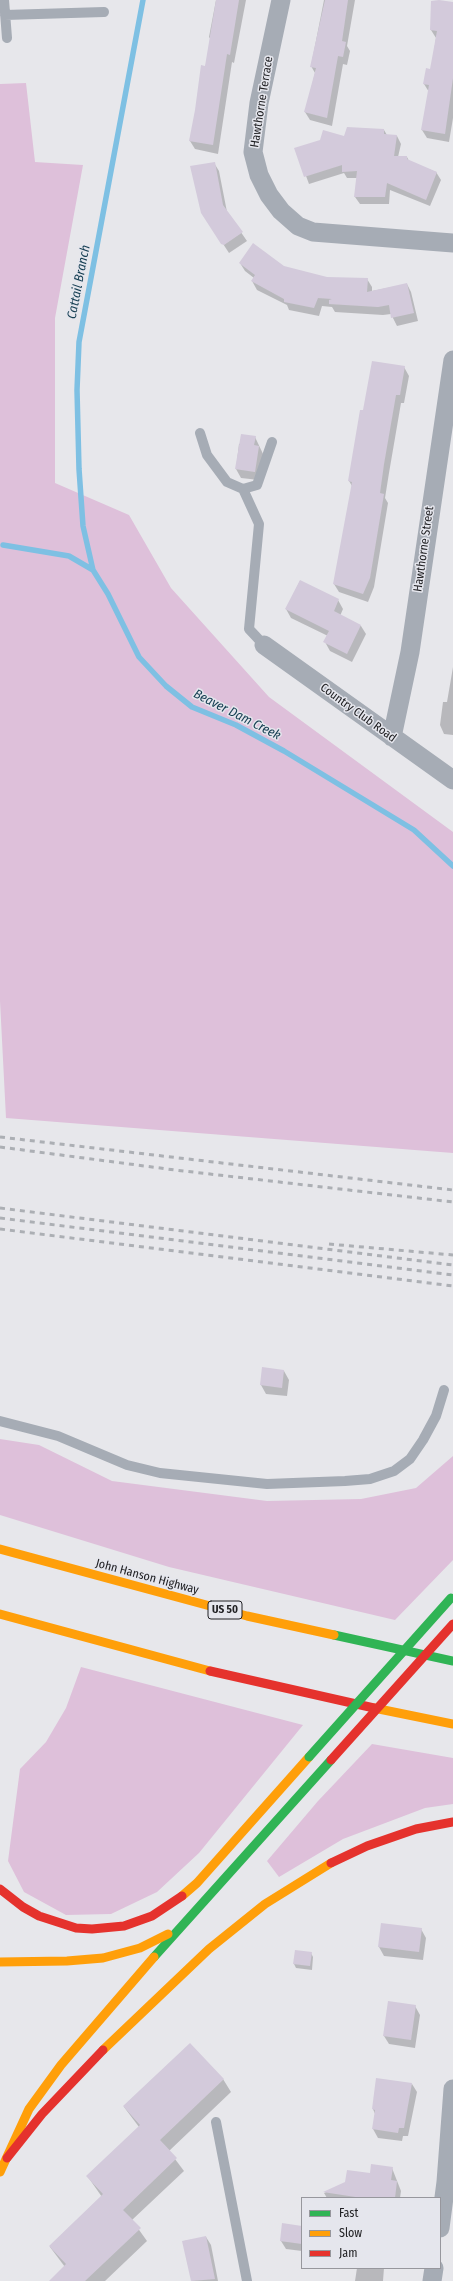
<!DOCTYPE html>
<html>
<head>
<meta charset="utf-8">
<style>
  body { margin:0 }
  #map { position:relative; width:453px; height:2281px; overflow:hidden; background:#e7e7eb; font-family:"Fira Sans Condensed",sans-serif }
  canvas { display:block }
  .legend { position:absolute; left:301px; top:2197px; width:140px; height:72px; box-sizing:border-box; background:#e5e6ed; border:1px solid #97979d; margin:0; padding:5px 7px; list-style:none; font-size:12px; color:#212124 }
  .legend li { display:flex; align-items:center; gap:8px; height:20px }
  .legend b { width:20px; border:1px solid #97979d }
</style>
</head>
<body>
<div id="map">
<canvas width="453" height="2281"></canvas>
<ul class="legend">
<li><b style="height:5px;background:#30b455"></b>Fast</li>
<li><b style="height:5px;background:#ff9f0a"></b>Slow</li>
<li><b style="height:5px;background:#e5322d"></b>Jam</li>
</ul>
</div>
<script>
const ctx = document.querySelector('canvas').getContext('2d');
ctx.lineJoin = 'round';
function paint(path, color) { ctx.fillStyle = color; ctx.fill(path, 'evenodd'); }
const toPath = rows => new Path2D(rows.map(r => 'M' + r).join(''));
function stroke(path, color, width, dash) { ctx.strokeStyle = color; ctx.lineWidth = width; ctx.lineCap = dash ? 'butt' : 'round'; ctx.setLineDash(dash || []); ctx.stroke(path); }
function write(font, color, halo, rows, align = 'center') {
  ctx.font = font + ' "Fira Sans Condensed",sans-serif'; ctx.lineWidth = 3; ctx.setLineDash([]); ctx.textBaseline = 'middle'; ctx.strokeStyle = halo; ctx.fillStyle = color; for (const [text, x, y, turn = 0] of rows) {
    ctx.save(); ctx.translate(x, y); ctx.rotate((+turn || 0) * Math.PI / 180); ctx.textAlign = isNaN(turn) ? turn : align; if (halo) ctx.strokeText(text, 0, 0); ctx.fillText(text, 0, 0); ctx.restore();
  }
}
const green = toPath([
  [26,83,35,162,83,165,55,318,55,483,129,515,171,588,269,697,453,832,453,1153,6,1118,0,1001,0,84],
  [0,1439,39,1445,112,1481,267,1501,361,1499,416,1488,453,1456,453,1560,395,1620,169,1567,0,1515],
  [81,1667,303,1725,199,1853,157,1892,111,1914,66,1915,24,1892,8,1861,20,1769,46,1742,66,1708],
  [372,1744,453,1758,453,1804,425,1808,343,1839,279,1877,267,1861,318,1801]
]);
const shadow = toPath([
  [216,0,246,0,234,63,232,62,218,154,195,149,190,141,211,40,209,37],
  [324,0,355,0,347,46,350,51,347,65,343,64,332,126,310,120,305,112,315,73,311,66],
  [453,4,453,118,449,142,427,138,422,130,429,92,424,84,431,70,436,38,431,30],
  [384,130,387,135,397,136,401,144,398,157,407,157,409,161,436,172,441,180,430,206,390,190,389,204,360,204,355,197,357,178,347,178,344,173,309,184,296,149,345,137],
  [214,163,219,171,227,212,247,241,229,253,208,221],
  [240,263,284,267,327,278,367,279,372,287,372,291,407,284,411,292,418,321,397,326,391,314,383,315,335,312,332,307,322,306,319,316,289,310,287,305,257,290,252,281,254,278,245,271],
  [404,367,409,376,404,403,401,403,389,473,385,498,388,503,374,587,368,602,339,592,334,584,352,486,349,481,364,411],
  [255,437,264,456,259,480,241,478,236,469,239,444],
  [300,581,338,600,343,609,340,616,361,626,366,634,352,662,330,651,325,642,328,636,291,618,286,609],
  [453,667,453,735,444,734,440,725,443,702,447,702],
  [263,1369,284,1371,289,1380,287,1396,266,1394,261,1385],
  [421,1929,426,1938,423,1960,384,1956,379,1947],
  [311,1953,313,1957,312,1970,296,1968,294,1964],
  [415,2006,420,2015,415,2048,389,2044,384,2036],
  [223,2079,231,2092,169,2151,184,2171,132,2220,147,2241,105,2281,50,2281,65,2267,50,2247,102,2197,88,2177,139,2127,124,2107],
  [412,2084,417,2092,408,2136,403,2136,402,2141,378,2138,373,2129,375,2114,373,2109],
  [392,2168,401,2191,400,2198,327,2198,324,2193,346,2183],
  [302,2227,302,2251,286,2249,281,2241],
  [206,2237,211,2245,218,2281,192,2281,184,2241],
  [357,2268,384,2268,383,2281,355,2281]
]);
const stream = toPath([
  [3,545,69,556,93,570,108,594,139,657,166,686,192,707,236,725,284,751,414,830,453,866],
  [93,570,83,526,79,469,77,390,79,342,143,0]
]);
const building = toPath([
  [216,0,239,0,230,55,227,54,213,145,189,141,195,110,201,65,205,66],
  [325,0,348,0,342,41,346,42,343,57,338,56,327,118,304,112,316,68,310,67],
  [439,0,453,2,453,78,445,134,421,130,429,85,423,84,426,68,430,69,437,31,430,30,431,1],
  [347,127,384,129,384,134,397,135,394,156,407,156,407,159,437,172,426,200,387,183,385,197,354,197,357,171,342,172,342,165,304,177,294,148,320,140,323,130,344,136],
  [215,162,223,205,243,232,224,245,221,244,201,213,190,166],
  [253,243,284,266,327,277,368,278,367,292,407,283,414,313,391,318,389,305,378,307,329,304,329,300,332,299,318,298,314,308,284,302,284,299,251,281,255,275,239,263],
  [372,361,405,366,400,395,396,395,384,464,380,493,384,494,370,578,363,594,333,584,352,482,348,481,360,410,363,410],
  [241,434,256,436,254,445,259,446,255,472,235,469],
  [300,580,339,599,334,611,361,625,347,654,323,642,329,631,285,609],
  [262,1367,284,1370,282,1388,260,1385],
  [381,1923,422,1928,419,1952,378,1947],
  [295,1950,312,1952,310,1966,293,1964],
  [388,2001,416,2005,411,2040,383,2036],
  [190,2043,224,2079,160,2140,177,2158,123,2210,141,2228,85,2281,49,2281,66,2264,49,2246,103,2194,86,2176,140,2125,123,2106],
  [376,2078,412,2083,404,2128,399,2128,398,2133,372,2129,375,2110,372,2109],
  [371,2164,393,2167,391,2180,397,2181,395,2198,362,2198,323,2192,345,2182,347,2170,370,2173],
  [282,2223,302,2226,302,2244,280,2241],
  [206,2236,215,2279,191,2281,182,2241]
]);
const lane = toPath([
  [4,0,7,38],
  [5,15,104,12],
  [200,433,207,455,227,482,243,489,257,485,272,442],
  [243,489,259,524,249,629,264,645],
  [0,1421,58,1436,127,1465,160,1473,267,1484,345,1481,370,1479,394,1471,410,1459,423,1440,436,1416,444,1390],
  [216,2122,247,2281]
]);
const street = toPath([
  [281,0,259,103,253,152,259,175,269,195,281,211,298,226,313,232,453,243],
  [264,645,453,780],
  [392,737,410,652,453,360],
  [440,2228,446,2182,453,2089],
  [432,2281,434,2268]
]);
const fast = toPath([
  [334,1635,453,1661],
  [154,1957,331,1760]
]);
const slow = toPath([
  [0,1549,247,1616,334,1635],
  [0,1614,210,1671],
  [374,1708,453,1724],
  [182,1896,197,1883,309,1757],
  [0,1962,67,1961,103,1958,140,1948,168,1934],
  [103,2050,209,1949,265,1904,331,1863],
  [0,2172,29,2109,61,2065,154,1957]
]);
const jam = toPath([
  [210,1671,374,1708],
  [331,1863,367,1846,416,1829,453,1822],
  [0,1889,23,1907,39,1916,76,1928,92,1929,124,1926,152,1916,182,1896],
  [7,2158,42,2114,103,2050]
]);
const rail = toPath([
  [0,1137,453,1190],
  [0,1147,175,1170,453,1202],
  [0,1208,453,1265],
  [0,1218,453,1275],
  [0,1229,453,1286],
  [329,1244,453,1255]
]);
const fastBridge = toPath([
  [309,1757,451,1598]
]);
const jamBridge = toPath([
  [331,1760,453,1624]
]);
const shields = [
  [225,1610,34]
];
const shieldNames = [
  ["US 50",225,1610]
];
const streetNames = [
  ["Hawthorne Terrace",262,102,-81],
  ["Hawthorne Street",424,549,-82],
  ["Country Club Road",358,713,36],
  ["John Hanson Highway",147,1577,15]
];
const waterNames = [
  ["Cattail Branch",79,282,-79],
  ["Beaver Dam Creek",237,715,27]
];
paint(green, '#dec0da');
paint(shadow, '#0003');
stroke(stream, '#7ec0e3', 5.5);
paint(building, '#d3cadb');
stroke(lane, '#a6acb5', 10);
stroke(street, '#a6acb5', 19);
stroke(fast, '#30b455', 9);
stroke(slow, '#ff9f0a', 9);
stroke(jam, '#e5322d', 9);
stroke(rail, '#acafb4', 3, [5, 5]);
stroke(fastBridge, '#30b455', 9);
stroke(jamBridge, '#e5322d', 9);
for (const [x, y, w] of shields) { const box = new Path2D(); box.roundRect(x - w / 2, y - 9, w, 18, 3); ctx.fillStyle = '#e5e6ed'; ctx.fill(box); stroke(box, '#212124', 1); }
write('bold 11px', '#212124', null, shieldNames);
write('12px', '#212124', '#e5e6ed', streetNames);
write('italic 13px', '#153e52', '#e5e6ed', waterNames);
</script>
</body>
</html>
